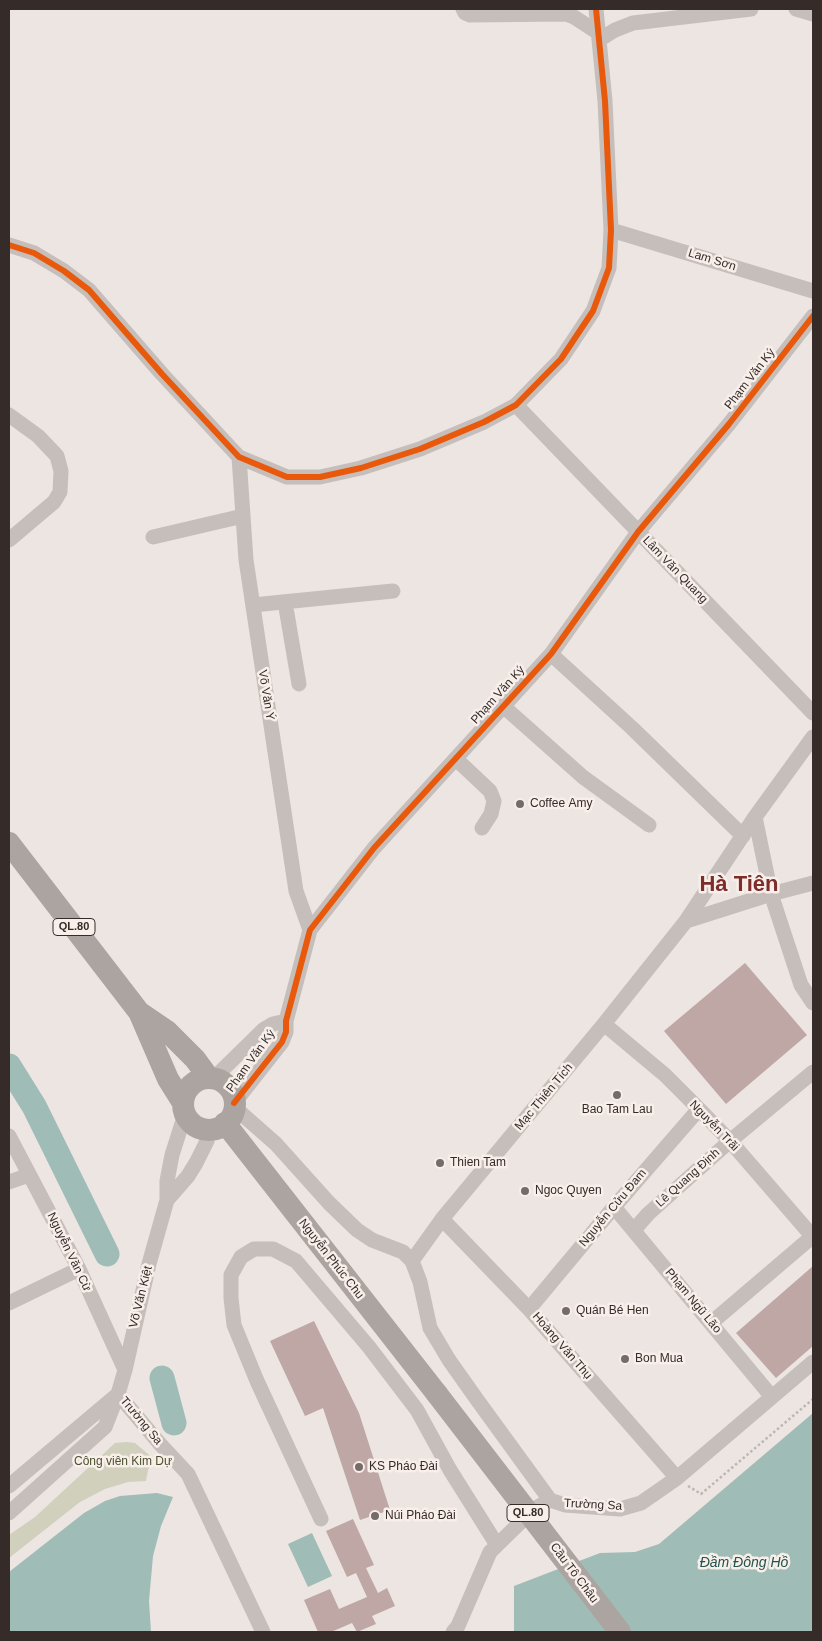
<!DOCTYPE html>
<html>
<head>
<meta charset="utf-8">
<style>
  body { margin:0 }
  #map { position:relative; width:822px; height:1641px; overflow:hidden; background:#ece5e2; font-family:Helvetica,sans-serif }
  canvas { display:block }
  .frame { position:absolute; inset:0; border:10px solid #352b29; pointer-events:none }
</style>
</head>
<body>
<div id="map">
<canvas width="822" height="1641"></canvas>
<div class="frame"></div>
</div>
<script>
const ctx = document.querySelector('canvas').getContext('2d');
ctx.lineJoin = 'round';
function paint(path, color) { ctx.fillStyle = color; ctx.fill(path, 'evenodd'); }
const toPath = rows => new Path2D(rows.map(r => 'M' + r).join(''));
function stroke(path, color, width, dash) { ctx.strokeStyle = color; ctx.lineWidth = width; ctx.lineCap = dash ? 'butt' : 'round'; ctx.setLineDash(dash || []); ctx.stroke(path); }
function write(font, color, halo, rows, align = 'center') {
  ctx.font = font + ' Helvetica,sans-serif'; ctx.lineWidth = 5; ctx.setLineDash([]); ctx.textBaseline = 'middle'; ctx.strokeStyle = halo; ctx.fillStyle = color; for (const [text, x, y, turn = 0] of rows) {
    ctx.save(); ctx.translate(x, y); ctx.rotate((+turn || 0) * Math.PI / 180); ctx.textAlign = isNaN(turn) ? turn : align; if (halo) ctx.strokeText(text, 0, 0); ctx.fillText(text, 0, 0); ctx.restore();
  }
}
const green = toPath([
  [126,1442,135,1443,154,1459,148,1470,146,1481,128,1482,105,1489,80,1502,9,1558,9,1535,35,1517,115,1443]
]);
const water = toPath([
  [813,1413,813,1632,514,1632,514,1586,600,1553,635,1552,659,1544],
  [157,1493,173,1497,161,1526,153,1556,149,1601,151,1632,9,1632,9,1572,84,1513,105,1501,120,1496],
  [312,1533,332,1576,308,1587,288,1544]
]);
const river = toPath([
  [9,1066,34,1106,107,1254],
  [162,1378,174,1423]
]);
const building = toPath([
  [745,963,807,1035,726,1104,664,1031],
  [813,1266,813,1346,776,1378,736,1333],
  [314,1321,359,1413,390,1510,360,1520,323,1408,305,1416,270,1341],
  [353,1519,374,1565,366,1568,378,1593,387,1588,395,1606,372,1616,376,1624,357,1632,352,1623,331,1632,318,1632,304,1600,330,1589,339,1609,367,1597,356,1573,347,1577,326,1531]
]);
const path = toPath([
  [688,1486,701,1494,813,1399]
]);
const minor = toPath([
  [463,9,465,13,470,15,566,14,574,17,597,32],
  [796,9,813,14],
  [599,40,615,30,633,23,751,9],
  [611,230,813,291],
  [9,245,34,253,64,271,89,290,162,374,239,457,287,477,320,477,361,468,420,449,484,422,516,405,561,359,593,311,609,268,611,230,605,101,596,9],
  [516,405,813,713],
  [9,415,38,436,57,456,61,471,60,492,54,502,9,540],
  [239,457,246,560,296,891,310,930],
  [153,537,243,516],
  [285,602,299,684],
  [253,605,393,591],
  [551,654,632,728,743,836],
  [503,706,583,777,649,825],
  [456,759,490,791,494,801,491,814,482,828],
  [755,817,771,894,801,985,813,1003],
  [686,921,771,894,813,883],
  [604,1024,665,1075,699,1109,730,1141,813,1237],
  [214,1078,263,1030,273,1024,286,1021],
  [234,1103,282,1042,286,1032,286,1021,310,930,374,848,551,654,638,532,729,424,813,316],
  [234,1107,276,1144,329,1203,357,1230,372,1240,403,1252,412,1261,442,1219,604,1024,686,921,755,817,813,737],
  [9,1136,79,1269,125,1370],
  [9,1182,29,1175],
  [167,1200,188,1176,196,1163,207,1141,210,1129],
  [614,1207,772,1397],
  [442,1219,529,1309,677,1478],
  [634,1230,648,1214,730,1141,813,1072],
  [412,1261,420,1282,430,1328,449,1360,478,1401,550,1500],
  [9,1303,79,1269],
  [529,1309,614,1207,699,1109],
  [711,1323,813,1236],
  [118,1394,160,1444,188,1474,263,1632],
  [9,1486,117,1395],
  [9,1513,105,1427,118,1394,125,1370,149,1264,167,1200,167,1181,172,1155,185,1114],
  [321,1519,257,1381,234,1325,231,1298,231,1275,241,1257,254,1249,273,1249,296,1261,369,1347,417,1410,450,1470,497,1545],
  [453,1632,458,1626,490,1552,534,1509,550,1500,565,1505,620,1509,641,1503,677,1478,813,1362]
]);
const highway = toPath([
  [9,843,139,1012,168,1079,183,1103],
  [139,1012,167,1031,195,1059,209,1078],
  '183 1104a26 26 0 1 1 52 0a26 26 0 1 1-52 0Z',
  [225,1123,437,1394]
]);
const highwayBridge = toPath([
  [437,1394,620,1632]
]);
const cycleway = toPath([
  [9,245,34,253,64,271,89,290,162,374,239,457,287,477,320,477,361,468,420,449,484,422,516,405,561,359,593,311,609,268,611,230,605,101,596,9],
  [234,1103,282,1042,286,1032,286,1021,310,930,374,848,551,654,638,532,729,424,813,316]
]);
const markers = [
  [520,804,5,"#756c6a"],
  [617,1095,5,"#756c6a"],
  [440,1163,5,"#756c6a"],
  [525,1191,5,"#756c6a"],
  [566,1311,5,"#756c6a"],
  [625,1359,5,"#756c6a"],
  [359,1467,5,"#756c6a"],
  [375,1516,5,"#756c6a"]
];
const shields = [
  [74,927,42],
  [528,1513,42]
];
const shieldNames = [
  ["QL.80",74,927],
  ["QL.80",528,1513]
];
const streetNames = [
  ["Lam Sơn",712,260,17],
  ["Phạm Văn Ký",750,379,-52],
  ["Lâm Văn Quang",675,570,46],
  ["Võ Văn Ý",266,695,81],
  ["Phạm Văn Ký",498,695,-48],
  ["Phạm Văn Ký",251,1061,-54],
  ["Mạc Thiên Tích",544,1097,-50],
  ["Nguyễn Trãi",714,1126,46],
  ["Lê Quang Định",688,1178,-42],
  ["Nguyễn Cửu Đam",613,1208,-50],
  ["Nguyễn Văn Cừ",69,1252,64],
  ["Nguyễn Phúc Chu",331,1259,52],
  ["Võ Văn Kiệt",141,1297,-76],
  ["Phạm Ngũ Lão",693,1301,50],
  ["Hoàng Văn Thụ",562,1346,49],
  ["Trường Sa",141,1421,50],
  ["Trường Sa",593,1505,3],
  ["Cầu Tô Châu",574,1573,53]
];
const poiNames = [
  ["Coffee Amy",530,804],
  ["Bao Tam Lau",617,1110,"center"],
  ["Thien Tam",450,1163],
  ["Ngoc Quyen",535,1191],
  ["Quán Bé Hen",576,1311],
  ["Bon Mua",635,1359],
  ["KS Pháo Đài",369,1467],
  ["Núi Pháo Đài",385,1516]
];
const parkNames = [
  ["Công viên Kim Dự",123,1462]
];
const waterNames = [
  ["Đầm Đông Hồ",744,1563]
];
const townNames = [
  ["Hà Tiên",739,885]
];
paint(green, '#d0d0bd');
paint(water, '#a0bcb7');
stroke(river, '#a0bcb7', 25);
paint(building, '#bea7a5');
stroke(path, '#beb6b3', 2.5, [2.5, 2.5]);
stroke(minor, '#c5bebb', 15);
stroke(highway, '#aba4a1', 22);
stroke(highwayBridge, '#aba4a1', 22);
stroke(cycleway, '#e8590c', 6);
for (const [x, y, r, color] of markers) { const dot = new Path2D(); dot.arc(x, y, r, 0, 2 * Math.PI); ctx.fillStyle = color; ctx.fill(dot); stroke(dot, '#f8efea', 2); }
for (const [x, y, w] of shields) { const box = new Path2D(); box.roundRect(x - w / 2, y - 8.5, w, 17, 4); ctx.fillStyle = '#f8efea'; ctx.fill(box); stroke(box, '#352b29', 1); }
write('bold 11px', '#352b29', null, shieldNames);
write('12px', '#352b29', '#f8efea', streetNames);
write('12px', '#352b29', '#f8efea', poiNames, 'left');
write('12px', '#4c512f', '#f8efea', parkNames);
write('italic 14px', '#23534d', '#f8efea', waterNames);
write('bold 22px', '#7d2d2a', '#f8efea', townNames);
</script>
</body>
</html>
